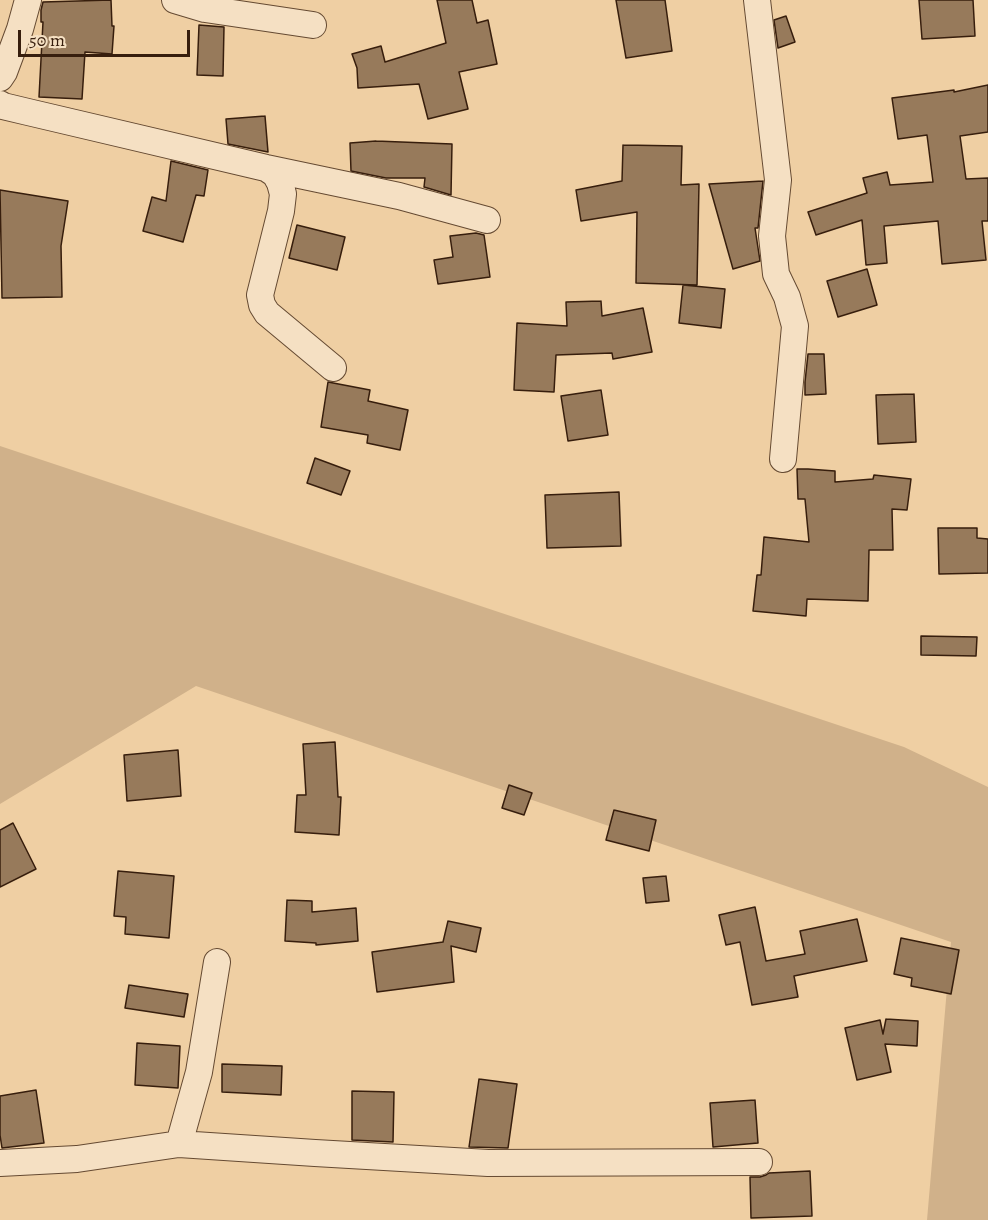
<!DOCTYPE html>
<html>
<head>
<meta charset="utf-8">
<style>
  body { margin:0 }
  #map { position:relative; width:988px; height:1220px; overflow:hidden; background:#efcfa3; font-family:Alegreya,serif }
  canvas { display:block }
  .scale { position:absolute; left:18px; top:30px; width:172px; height:27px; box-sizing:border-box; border:3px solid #371e0d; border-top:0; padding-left:8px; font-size:18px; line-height:21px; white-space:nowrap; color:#371e0d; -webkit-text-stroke:4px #f5e0c3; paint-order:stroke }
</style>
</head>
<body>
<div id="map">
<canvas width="988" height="1220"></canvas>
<div class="scale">50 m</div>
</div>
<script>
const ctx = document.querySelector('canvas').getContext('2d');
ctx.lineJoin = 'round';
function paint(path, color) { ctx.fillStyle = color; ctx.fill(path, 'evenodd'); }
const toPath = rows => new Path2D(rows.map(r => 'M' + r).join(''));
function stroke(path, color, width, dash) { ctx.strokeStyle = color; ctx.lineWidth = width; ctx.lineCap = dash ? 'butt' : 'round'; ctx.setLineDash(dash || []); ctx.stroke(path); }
const green = toPath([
  [0,446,904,747,988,787,988,1220,927,1220,951,942,196,686,0,804]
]);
const building = toPath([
  [111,0,112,26,114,26,112,54,85,52,82,99,39,97,43,22,41,22,41,10,43,2,111,0],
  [437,0,472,0,477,23,488,20,497,64,459,72,468,109,428,119,419,84,358,88,357,68,352,54,381,46,385,62,446,43,437,0],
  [616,0,665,0,672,51,626,58,616,0],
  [919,0,973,0,975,36,922,39,919,0],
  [786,16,795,42,778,48,774,20,786,16],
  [199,25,224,27,223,76,197,75,199,25],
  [988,85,988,132,960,136,966,179,988,178,988,221,982,221,986,260,942,264,938,221,884,226,887,263,866,265,862,220,816,235,808,212,867,193,863,178,887,172,890,185,933,182,927,135,898,139,892,98,954,90,954,92,988,85],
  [265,116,268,152,228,144,226,119,265,116],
  [376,141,452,144,451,195,424,187,425,178,386,178,351,171,350,143,376,141],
  [623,145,682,146,681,185,699,184,697,285,636,283,637,212,581,221,576,190,622,181,623,145],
  [171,161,208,170,204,196,196,195,183,242,143,231,152,197,166,201,171,161],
  [763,181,758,228,755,228,760,261,733,269,709,184,763,181],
  [0,190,68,201,61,246,62,297,2,298,0,190],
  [297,225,345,237,337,270,289,258,297,225],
  [476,233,484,235,490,277,438,284,434,260,453,257,450,236,476,233],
  [867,269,877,305,838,317,827,281,867,269],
  [683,285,725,289,721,328,679,323,683,285],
  [601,301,602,316,643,308,652,352,613,359,612,353,556,355,554,392,514,390,517,323,567,326,566,302,601,301],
  [808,354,824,354,826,394,805,395,805,382,808,354],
  [328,382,370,390,368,401,408,410,400,450,367,443,368,435,321,427,328,382],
  [601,390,608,435,568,441,561,396,601,390],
  [914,394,916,442,878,444,876,395,914,394],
  [315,458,350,471,341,495,307,483,315,458],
  [797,469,808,469,835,471,835,482,873,479,874,475,911,479,907,510,892,509,893,550,869,550,868,601,807,599,806,616,753,611,757,575,761,575,764,537,809,542,805,499,798,499,797,469],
  [619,492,621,546,547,548,545,495,619,492],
  [938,528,977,528,977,538,988,539,988,573,939,574,938,528],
  [921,636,977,637,976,656,921,655,921,636],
  [335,742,338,797,341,797,339,835,295,832,297,795,306,795,303,744,335,742],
  [178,750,181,796,127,801,124,755,178,750],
  [509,785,532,793,524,815,502,808,509,785],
  [614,810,656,820,649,851,606,840,614,810],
  [13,823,36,869,0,887,0,830,13,823],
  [118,871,174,876,169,938,125,934,126,917,114,916,118,871],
  [666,876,669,901,646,903,643,878,666,876],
  [287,900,312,901,312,912,356,908,358,941,316,945,316,943,285,941,287,900],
  [755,907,766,961,805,954,800,931,857,919,867,961,794,976,798,997,752,1005,740,942,726,945,719,915,755,907],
  [448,921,481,928,476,952,451,946,454,982,377,992,372,952,443,942,448,921],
  [901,938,959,950,951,994,911,986,912,978,894,974,901,938],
  [129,985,188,994,184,1017,125,1008,129,985],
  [886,1019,918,1021,917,1046,885,1044,891,1072,857,1080,845,1028,880,1020,883,1034,886,1019],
  [137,1043,180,1046,178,1088,135,1085,137,1043],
  [222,1064,282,1066,281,1095,222,1092,222,1064],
  [479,1079,517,1084,508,1148,469,1147,479,1079],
  [36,1090,44,1143,2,1148,0,1135,0,1096,36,1090],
  [352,1091,394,1092,393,1142,352,1140,352,1091],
  [755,1100,758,1143,713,1147,710,1103,755,1100],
  [810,1171,812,1216,751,1218,750,1177,760,1177,766,1175,769,1173,810,1171]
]);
const minor = toPath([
  [175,0,205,9,313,25],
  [757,0,778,180,772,236,776,274,787,297,795,326,783,459],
  [0,78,4,72,20,29,28,0],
  [0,104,3,106,28,112,266,168,399,196,487,220],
  [266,168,275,174,280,183,283,194,281,211,260,295,262,305,267,313,333,368],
  [179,1144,199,1072,217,962],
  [0,1163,77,1159,179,1144,315,1153,488,1163,759,1162]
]);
paint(green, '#d0b18a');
paint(building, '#977a5b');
stroke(building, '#371e0d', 1.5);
stroke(minor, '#654a32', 28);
stroke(minor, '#f5e0c3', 26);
</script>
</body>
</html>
